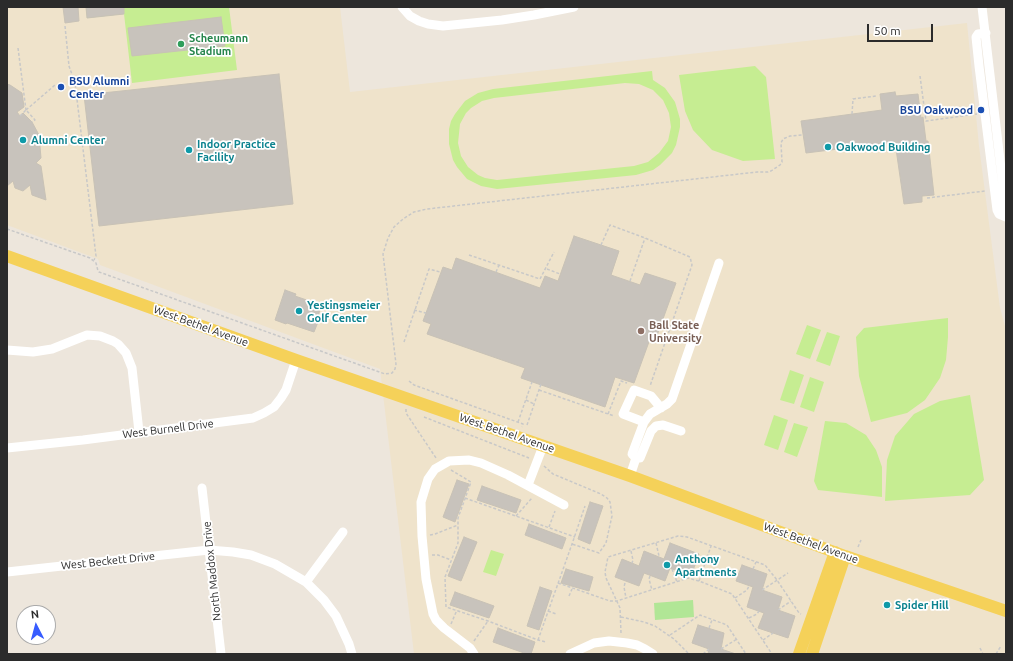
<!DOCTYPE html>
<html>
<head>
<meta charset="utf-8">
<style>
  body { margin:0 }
  #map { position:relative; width:1013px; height:661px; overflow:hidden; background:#ede6dc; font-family:Ubuntu,sans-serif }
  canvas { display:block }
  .frame { position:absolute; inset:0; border:8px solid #2b2b2b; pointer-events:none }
  .north { position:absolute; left:16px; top:605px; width:40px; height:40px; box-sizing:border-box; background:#fff; border:1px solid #aaa; border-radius:50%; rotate:354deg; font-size:11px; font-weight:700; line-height:16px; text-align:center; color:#2b2b2b }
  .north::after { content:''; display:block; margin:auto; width:14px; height:18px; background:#375cff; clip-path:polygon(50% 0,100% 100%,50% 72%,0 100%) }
  .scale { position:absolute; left:867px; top:24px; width:66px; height:18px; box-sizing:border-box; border:2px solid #2b2b2b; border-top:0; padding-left:5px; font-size:12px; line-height:14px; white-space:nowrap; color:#2b2b2b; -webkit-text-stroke:3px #fff; paint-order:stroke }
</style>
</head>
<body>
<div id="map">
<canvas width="1013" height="661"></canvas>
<div class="frame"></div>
<div class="north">N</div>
<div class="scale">50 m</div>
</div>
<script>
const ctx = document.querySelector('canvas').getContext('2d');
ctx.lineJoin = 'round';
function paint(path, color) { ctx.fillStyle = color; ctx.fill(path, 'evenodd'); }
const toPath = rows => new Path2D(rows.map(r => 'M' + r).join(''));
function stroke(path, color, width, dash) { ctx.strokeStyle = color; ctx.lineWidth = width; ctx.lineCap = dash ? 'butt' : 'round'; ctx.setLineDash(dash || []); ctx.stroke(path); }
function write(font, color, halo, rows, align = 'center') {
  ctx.font = font + ' Ubuntu,sans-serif'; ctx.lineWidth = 3.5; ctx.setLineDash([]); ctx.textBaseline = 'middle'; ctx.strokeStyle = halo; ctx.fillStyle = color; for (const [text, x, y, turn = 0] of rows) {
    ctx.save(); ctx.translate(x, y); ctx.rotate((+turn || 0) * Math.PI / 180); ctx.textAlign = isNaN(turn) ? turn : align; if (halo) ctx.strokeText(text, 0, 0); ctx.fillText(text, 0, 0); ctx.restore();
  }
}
const education = toPath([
  [7,7,340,7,350,92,967,23,979,146,1000,308,1005,326,1006,336,1006,654,414,654,380,369,100,265,98,259,7,225]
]);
const green = toPath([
  [693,600,694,617,655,620,654,603]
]);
const pitch = toPath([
  [86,7,229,7,237,70,132,83,124,14,87,18],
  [755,66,766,77,775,159,743,161,712,150,693,130,685,111,679,75],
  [652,71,653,80,665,88,675,102,680,119,680,127,676,145,672,153,660,165,653,170,636,175,497,189,481,186,467,179,457,167,453,160,449,144,449,129,451,121,455,114,465,101,478,93,493,89],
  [625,83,639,84,653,90,663,100,669,113,671,127,668,141,659,153,648,162,634,166,497,180,485,178,478,175,468,167,461,156,458,143,460,124,466,113,471,108,482,101,494,98],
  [948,318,948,337,946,360,940,378,925,400,907,413,871,422,859,376,856,337,864,328],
  [807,325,821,330,810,359,796,354],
  [827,332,840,336,830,366,816,361],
  [790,370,804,375,794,404,780,400],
  [810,377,824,382,814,412,800,407],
  [970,395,984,480,970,495,885,501,887,460,895,436,914,414,940,401],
  [774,415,788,420,778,450,764,445],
  [825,421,846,423,866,435,876,450,882,467,882,497,818,490,814,481],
  [794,423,808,427,797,457,784,452],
  [491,550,504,554,496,576,483,572]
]);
const building = toPath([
  [63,7,78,7,79,21,65,23,63,7],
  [86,7,124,7,124,14,87,18,86,7],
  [221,17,225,46,132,56,128,28,221,17],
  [279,74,293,204,99,226,84,95,279,74],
  [7,84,10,85,22,93,24,107,17,112,20,116,23,113,32,122,39,135,41,158,36,163,41,166,46,200,32,195,30,185,23,191,15,188,13,181,7,186,7,84],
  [895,92,896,96,918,94,921,118,923,117,926,141,928,141,934,195,922,196,922,202,904,204,895,142,806,153,801,121,882,110,880,94,895,92],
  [574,236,619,251,611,275,640,285,645,273,676,283,655,341,650,339,634,383,615,377,605,407,521,378,525,368,427,334,431,324,423,321,443,267,452,270,456,258,540,288,545,276,558,281,574,236],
  [285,290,296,294,295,296,321,305,318,317,320,317,314,332,287,323,286,324,275,320,285,290],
  [457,480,469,484,455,522,443,517,457,480],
  [482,486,521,500,516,513,477,500,482,486],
  [590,502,603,506,590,544,578,539,590,502],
  [529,524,566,538,562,549,525,535,529,524],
  [464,537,477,542,461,581,448,576,464,537],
  [670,543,699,554,691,576,670,568,665,581,644,573,639,586,615,577,622,559,639,566,644,551,664,559,670,543],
  [742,565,767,574,762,590,782,597,778,610,795,616,788,638,758,628,764,613,747,607,753,587,736,581,742,565],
  [566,569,593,577,589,591,561,583,566,569],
  [540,587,552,591,539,630,527,626,540,587],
  [455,592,494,606,489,618,450,605,455,592],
  [698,625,724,633,721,649,736,654,708,654,709,649,692,643,698,625],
  [498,628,535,642,531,654,527,654,493,642,498,628]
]);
const path = toPath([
  [65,26,69,66,75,83,96,256,94,260],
  [18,48,26,110],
  [920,76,926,121,977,114],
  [26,110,55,85],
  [852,114,853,99,876,96],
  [20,116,26,110,35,120,32,122],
  [927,198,985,191],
  [7,229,90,258,96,263,98,271,99,272,385,374,392,373,395,369,396,364,383,254,388,238,394,227,403,219,414,212,427,209,757,172,768,172,771,171,780,165,782,162,781,143,783,139,790,136,803,135],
  [601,245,610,225,645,238,690,257,692,265,650,386],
  [469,255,540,279,554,252],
  [547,269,560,274],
  [496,272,499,265],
  [630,281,645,238],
  [414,310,426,313],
  [404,342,429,269,440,272],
  [409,381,414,385,523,424,522,427],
  [539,390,614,416],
  [526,400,534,404],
  [406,409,406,413,436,458],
  [608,414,621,381,627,383],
  [424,417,529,458],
  [518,422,532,382],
  [527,425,541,384],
  [544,466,553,474,601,494,607,498,610,502,612,516,606,543,599,553,572,544],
  [451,470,471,482,458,518,458,543,445,577,446,607,488,621,538,640,546,642],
  [465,498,575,537],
  [516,516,532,498],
  [549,527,555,511],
  [430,535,435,534,458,525],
  [656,543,659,556],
  [858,547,861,540],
  [631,551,633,560,632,563],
  [432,555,438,555,451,560],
  [672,569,677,582],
  [753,569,756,562],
  [650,576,649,579,652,590],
  [699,581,711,546],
  [558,583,610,601,617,601,688,578,699,581,732,594,772,654],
  [625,583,624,587,626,598],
  [762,590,788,573],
  [569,596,572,589],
  [735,598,747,590,749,586],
  [778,610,791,601],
  [548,611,556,614],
  [621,617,644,622,655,626,674,639,689,654],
  [749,618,757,614,759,611],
  [451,624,457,610],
  [709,628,712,620],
  [621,633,620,608,606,578,605,572,608,557,678,536,687,537,765,565,777,580,799,613,801,614],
  [670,635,700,615,727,625,746,654],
  [538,640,572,544,585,506],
  [763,640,773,633],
  [474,641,488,621],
  [980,648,983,654],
  [721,649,737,639],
  [703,654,709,649],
  [996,654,1001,646]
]);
const minor = toPath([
  [402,7,410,16,419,21,428,24,443,26,502,20,534,15,574,7],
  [982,7,1006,211],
  [986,33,978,34,976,37,979,66,997,210,999,214,1006,217],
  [7,350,33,352,52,349,87,335,100,336,113,341,118,344,126,353,132,368,139,432],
  [644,422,623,414,634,390,651,396,661,408],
  [7,448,83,440,253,418,264,413,274,407,281,398,286,390,296,360],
  [636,458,632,454,644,422,650,414,667,404,672,399,719,263],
  [630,476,636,458,640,458,651,431,656,426,663,425,681,431],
  [528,485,543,446],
  [202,488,221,654],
  [7,572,209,550,233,552,251,555,275,564,306,582,324,600,336,616,349,644,352,654],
  [306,582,343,532],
  [474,654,470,648,444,628,436,620,433,614,426,579,422,536,421,502,428,479,435,469,449,461,469,460,481,463,508,475,564,505],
  [570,654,594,643,609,641,627,643,637,645,645,649,653,654]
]);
const major = toPath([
  [7,256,296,360,630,476,845,556,1006,611],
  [799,654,835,552],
  [812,654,845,556]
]);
const markers = [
  [181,44,4,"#2e9e5b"],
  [61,87,4,"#1a4fb4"],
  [981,110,4,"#1a4fb4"],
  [23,140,4,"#0f9aa8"],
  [828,147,4,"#0f9aa8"],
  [189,150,4,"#0f9aa8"],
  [299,311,4,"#0f9aa8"],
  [641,331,4,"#8d6e63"],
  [667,565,4,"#0f9aa8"],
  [887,605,4,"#0f9aa8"]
];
const leisureNames = [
  ["Scheumann",189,38],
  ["Stadium",189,51]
];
const transitNames = [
  ["BSU Alumni",69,81],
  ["Center",69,94],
  ["BSU Oakwood",973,110,"right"]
];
const cultureNames = [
  ["Alumni Center",31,140],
  ["Indoor Practice",197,144],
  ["Facility",197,157],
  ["Oakwood Building",836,147],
  ["Yestingsmeier",307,305],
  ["Golf Center",307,318],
  ["Anthony",675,559],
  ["Apartments",675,572],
  ["Spider Hill",895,605]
];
const educationNames = [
  ["Ball State",649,325],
  ["University",649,338]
];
const streetNames = [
  ["West Bethel Avenue",201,326,20],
  ["West Burnell Drive",168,429,-7],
  ["West Bethel Avenue",507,433,19],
  ["West Bethel Avenue",811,543,20],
  ["West Beckett Drive",108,561,-6],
  ["North Maddox Drive",212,571,-96]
];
paint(education, '#efe3cb');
paint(green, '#b1e696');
paint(pitch, '#c6ed92');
paint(building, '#c8c3bc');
stroke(building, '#c8c2b6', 1);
stroke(path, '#c8c8c8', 1.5, [3, 2]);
stroke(minor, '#fff', 9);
stroke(major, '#f5d159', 12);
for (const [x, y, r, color] of markers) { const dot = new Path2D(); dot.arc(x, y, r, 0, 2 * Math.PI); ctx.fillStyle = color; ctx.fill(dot); stroke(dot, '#fff', 1.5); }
write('bold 11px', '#27864d', '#fff', leisureNames, 'left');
write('bold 11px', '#164399', '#fff', transitNames, 'left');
write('bold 11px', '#0d838f', '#fff', cultureNames, 'left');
write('bold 11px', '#785e54', '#fff', educationNames, 'left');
write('11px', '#2b2b2b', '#fff', streetNames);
</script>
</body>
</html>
